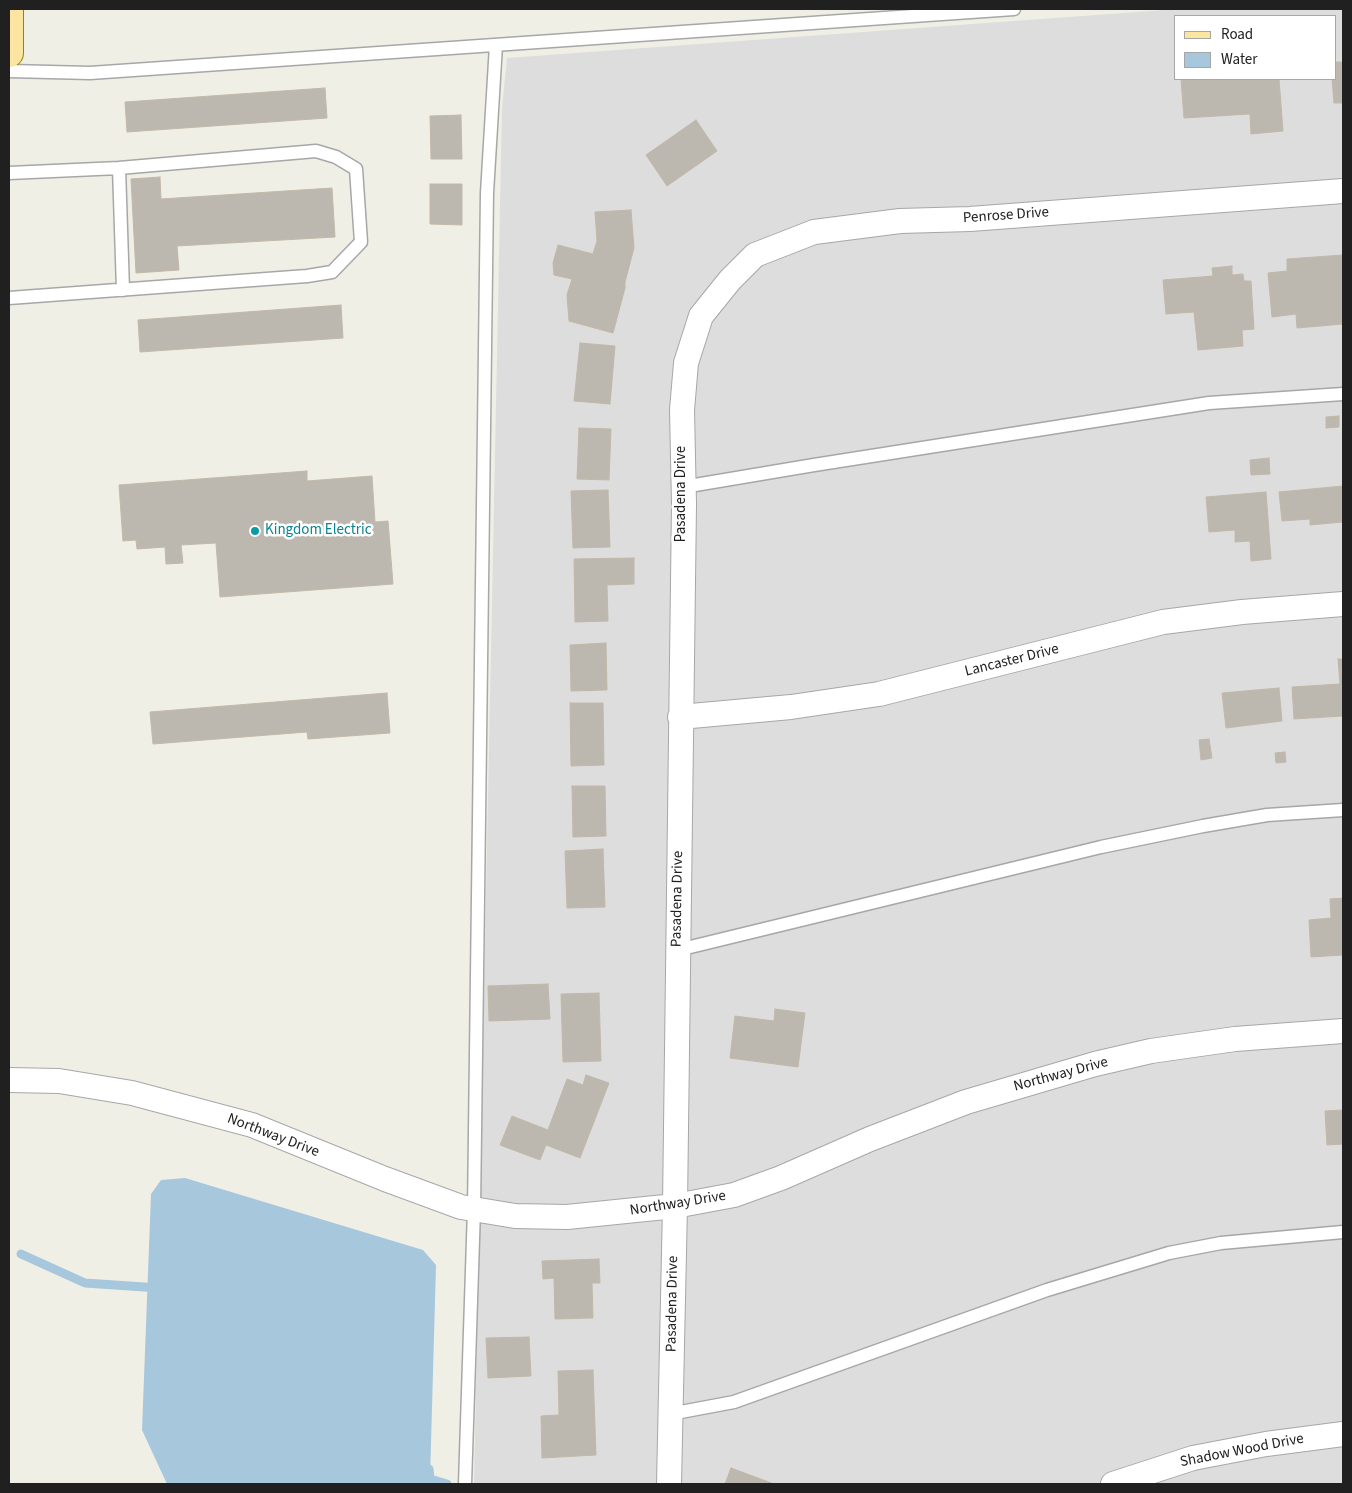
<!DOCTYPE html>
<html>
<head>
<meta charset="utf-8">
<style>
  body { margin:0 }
  #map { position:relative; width:1352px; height:1493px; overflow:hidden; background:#f0efe6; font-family:"Source Sans 3",sans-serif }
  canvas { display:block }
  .frame { position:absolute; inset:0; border:10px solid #202020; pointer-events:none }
  .legend { position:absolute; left:1174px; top:15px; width:162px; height:65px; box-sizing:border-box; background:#fff; border:1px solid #a6a6a6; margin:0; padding:6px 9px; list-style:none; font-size:15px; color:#202020 }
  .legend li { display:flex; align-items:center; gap:10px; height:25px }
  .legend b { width:25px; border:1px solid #a6a6a6 }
</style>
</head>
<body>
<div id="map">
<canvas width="1352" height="1493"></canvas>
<div class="frame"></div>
<ul class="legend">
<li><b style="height:6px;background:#fbe5a0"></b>Road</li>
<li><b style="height:14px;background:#a7c7dd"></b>Water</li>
</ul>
</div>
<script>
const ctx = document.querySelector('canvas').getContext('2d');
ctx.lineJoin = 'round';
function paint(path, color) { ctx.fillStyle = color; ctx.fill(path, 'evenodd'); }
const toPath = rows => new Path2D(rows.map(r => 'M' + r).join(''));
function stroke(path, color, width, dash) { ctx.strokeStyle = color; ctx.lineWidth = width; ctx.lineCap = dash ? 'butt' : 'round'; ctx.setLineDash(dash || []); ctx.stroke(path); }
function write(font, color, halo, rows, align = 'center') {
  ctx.font = font + ' "Source Sans 3",sans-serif'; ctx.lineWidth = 5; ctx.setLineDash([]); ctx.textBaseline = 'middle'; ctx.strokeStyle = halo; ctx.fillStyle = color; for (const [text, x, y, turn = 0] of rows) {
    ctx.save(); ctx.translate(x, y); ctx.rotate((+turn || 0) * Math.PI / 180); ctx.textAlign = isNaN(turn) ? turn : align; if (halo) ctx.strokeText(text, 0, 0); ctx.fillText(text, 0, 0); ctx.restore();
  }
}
const residential = toPath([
  [1178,9,1343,9,1343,1484,474,1484,502,108,507,58],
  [1176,16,1336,16,1336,79,1176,79]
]);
const water = toPath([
  [185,1178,423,1250,436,1265,430,1479,428,1484,167,1484,142,1430,151,1194,161,1180]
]);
const stream = toPath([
  [21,1254,85,1283,159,1288],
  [429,1469,430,1479,447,1484]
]);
const building = toPath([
  [1336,62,1343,62,1343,103,1334,103,1332,79,1336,79,1336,62],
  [1181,79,1279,79,1283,131,1251,134,1250,114,1184,118,1181,79],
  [325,88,327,118,127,132,125,102,325,88],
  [461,115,462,159,431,159,430,116,461,115],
  [696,120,717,151,667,186,646,155,696,120],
  [160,177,161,199,332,188,335,237,177,246,179,270,136,273,131,179,160,177],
  [430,184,462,184,462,225,430,224,430,184],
  [631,210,634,248,625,282,625,288,613,333,569,321,567,295,572,279,554,275,553,263,558,245,593,254,597,241,595,212,631,210],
  [1343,255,1343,324,1297,328,1296,314,1272,317,1268,273,1287,271,1287,259,1343,255],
  [1232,266,1232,275,1243,274,1244,281,1251,281,1254,329,1242,330,1243,346,1198,350,1194,312,1166,314,1163,280,1213,276,1212,268,1232,266],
  [341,305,343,338,140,352,138,320,341,305],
  [580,343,615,346,610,404,574,401,580,343],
  [1339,416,1339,427,1326,428,1326,417,1339,416],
  [579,428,611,429,609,480,577,479,579,428],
  [1269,458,1270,474,1251,475,1250,460,1269,458],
  [307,471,307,481,372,476,375,522,388,521,393,584,220,597,216,543,181,545,183,563,166,564,165,547,137,549,136,540,123,541,119,485,307,471],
  [1343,486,1343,522,1310,525,1310,519,1282,521,1279,492,1343,486],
  [608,490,610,547,573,548,571,491,608,490],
  [1266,492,1271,559,1251,561,1250,541,1235,542,1235,530,1209,532,1206,497,1266,492],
  [634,558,634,584,607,585,608,621,575,622,574,559,634,558],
  [606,643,607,690,571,691,570,645,606,643],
  [1338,659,1343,659,1343,716,1294,719,1292,687,1340,684,1338,659],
  [1279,688,1282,721,1226,728,1222,693,1279,688],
  [387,693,390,733,308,739,307,732,153,744,150,712,387,693],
  [570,703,603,703,604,765,571,766,570,703],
  [1209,739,1212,758,1201,760,1199,740,1209,739],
  [1285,752,1286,762,1276,763,1275,753,1285,752],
  [572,786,605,786,606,836,573,837,572,786],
  [603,849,605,907,567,908,565,851,603,849],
  [1343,898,1343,955,1311,957,1309,920,1331,918,1330,899,1343,898],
  [548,984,550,1019,489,1021,488,986,548,984],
  [599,993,601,1061,563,1062,561,994,599,993],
  [775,1009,805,1013,798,1067,730,1058,735,1016,774,1021,775,1009],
  [586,1075,609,1083,580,1158,546,1145,540,1160,500,1145,512,1116,548,1130,567,1079,583,1085,586,1075],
  [1343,1110,1343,1144,1327,1145,1325,1111,1343,1110],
  [599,1259,600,1283,592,1283,593,1318,555,1319,554,1278,543,1279,542,1261,599,1259],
  [529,1337,531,1376,488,1378,486,1338,529,1337],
  [593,1370,596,1455,542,1458,541,1416,559,1415,558,1371,593,1370],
  [731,1468,774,1484,725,1484,731,1468]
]);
const service = toPath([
  [9,71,90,73,1014,9],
  [9,173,119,168],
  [9,298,307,276,332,272,361,242,356,169,336,157,316,151,119,168,123,290],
  [683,487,814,465,1209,403,1343,394],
  [678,950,1101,847,1203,826,1267,815,1343,810],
  [670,1414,734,1402,1047,1290,1169,1253,1221,1243,1343,1232],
  [465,1484,474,1209,487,193,496,45]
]);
const minor = toPath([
  [680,717,791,707,879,694,1163,622,1242,612,1343,604],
  [9,1080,59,1081,132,1093,252,1125,385,1179,461,1207,515,1216,567,1217,675,1206,734,1195,781,1178,870,1139,966,1102,1095,1064,1151,1051,1235,1039,1343,1031],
  [669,1484,675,1206,684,504,682,410,686,363,701,316,730,280,755,255,814,232,900,221,970,219,1343,191],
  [1113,1484,1193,1458,1266,1444,1343,1434]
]);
const primary = toPath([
  [9,53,9,9]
]);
const markers = [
  [255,531,5,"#0f9aa8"]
];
const streetNames = [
  ["Penrose Drive",1006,216,-4],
  ["Pasadena Drive",682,494,-90],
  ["Lancaster Drive",1012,661,-14],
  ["Pasadena Drive",678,899,-89],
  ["Northway Drive",1061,1075,-15],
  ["Northway Drive",273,1136,21],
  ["Northway Drive",678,1204,-9],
  ["Pasadena Drive",673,1304,-89],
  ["Shadow Wood Drive",1242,1451,-11]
];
const cultureNames = [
  ["Kingdom Electric",265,531]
];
paint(residential, '#dedddd');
paint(water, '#a7c7dd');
stroke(stream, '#a7c7dd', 9);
paint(building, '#bdb8af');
stroke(building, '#c2b8a8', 1);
stroke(service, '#a7a7a7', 15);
stroke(minor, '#a7a7a7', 26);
stroke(primary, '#9a8401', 30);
stroke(service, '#fff', 12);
stroke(minor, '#fff', 24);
stroke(primary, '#fbe5a0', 28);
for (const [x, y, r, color] of markers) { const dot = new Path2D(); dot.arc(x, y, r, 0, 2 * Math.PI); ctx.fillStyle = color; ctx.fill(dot); stroke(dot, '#fff', 2); }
write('15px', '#202020', '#fff', streetNames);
write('15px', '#0d838f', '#fff', cultureNames, 'left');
</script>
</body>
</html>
